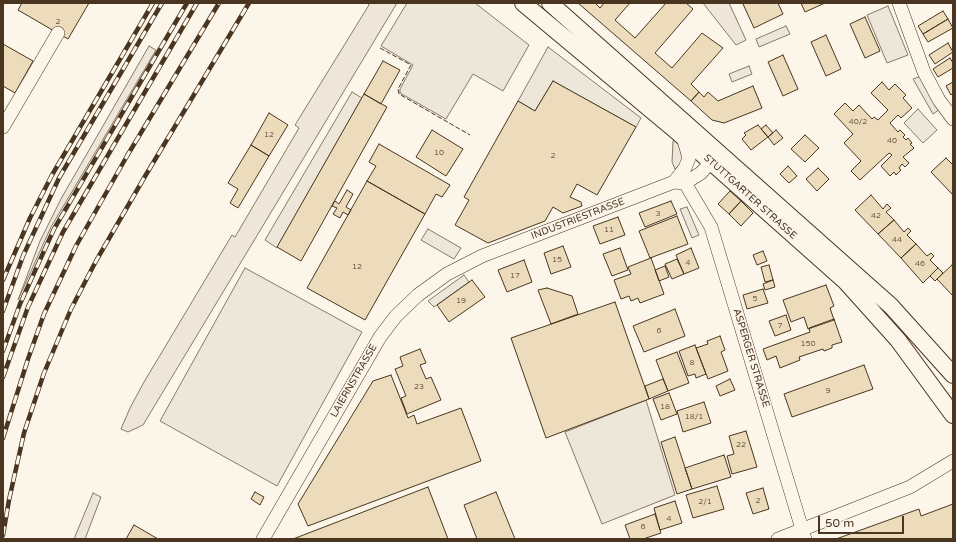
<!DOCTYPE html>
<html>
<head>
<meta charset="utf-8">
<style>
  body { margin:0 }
  #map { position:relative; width:956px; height:542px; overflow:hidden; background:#fbf6e9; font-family:"Varela Round",sans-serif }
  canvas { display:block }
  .frame { position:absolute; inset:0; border:4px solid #4a3520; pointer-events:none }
  .scale { position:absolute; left:818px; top:516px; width:86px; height:18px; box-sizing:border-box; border:2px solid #4a3520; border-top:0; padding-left:5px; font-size:12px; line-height:14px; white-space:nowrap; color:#4a3520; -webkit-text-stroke:3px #fbf6e9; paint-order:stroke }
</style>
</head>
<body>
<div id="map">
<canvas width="956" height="542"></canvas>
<div class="frame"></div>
<div class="scale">50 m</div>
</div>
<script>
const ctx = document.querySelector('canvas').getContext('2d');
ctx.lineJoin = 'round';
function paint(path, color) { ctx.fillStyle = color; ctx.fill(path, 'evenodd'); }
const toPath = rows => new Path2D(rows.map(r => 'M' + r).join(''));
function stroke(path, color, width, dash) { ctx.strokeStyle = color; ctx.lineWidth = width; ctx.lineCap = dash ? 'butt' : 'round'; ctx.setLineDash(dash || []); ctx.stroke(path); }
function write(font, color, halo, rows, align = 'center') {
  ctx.font = font + ' "Varela Round",sans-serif'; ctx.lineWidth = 3; ctx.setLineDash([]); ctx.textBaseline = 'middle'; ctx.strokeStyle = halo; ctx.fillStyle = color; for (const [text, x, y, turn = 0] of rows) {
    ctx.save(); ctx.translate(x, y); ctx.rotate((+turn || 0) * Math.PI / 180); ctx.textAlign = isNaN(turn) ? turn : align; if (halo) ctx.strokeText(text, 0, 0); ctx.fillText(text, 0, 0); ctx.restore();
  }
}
const green = toPath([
  [367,3,397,3,143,425,128,432,121,429,130,408,144,382,232,235,235,237,299,128,295,125,369,5,367,3],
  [703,3,729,3,746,40,736,45,703,3],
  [149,46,156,50,51,227,18,300,40,241,62,197,149,46],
  [676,138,683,152,682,162,675,169,672,162,673,141,676,138],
  [93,493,101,497,85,539,74,539,93,493]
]);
const parking = toPath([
  [407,3,475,3,529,45,503,91,473,74,446,119,400,93,400,89,413,65,381,46,407,3],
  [888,6,908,55,887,63,867,15,888,6],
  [786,26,790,34,759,47,756,39,786,26],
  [548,47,641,118,636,127,553,81,535,111,518,101,548,47],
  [749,66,752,74,732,82,729,74,749,66],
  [921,76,940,109,933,114,913,79,921,76],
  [352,92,362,98,277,248,265,240,352,92],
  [918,109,937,130,923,143,904,123,918,109],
  [687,207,699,235,692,238,680,209,687,207],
  [428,229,461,248,454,259,421,240,428,229],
  [245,268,362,332,277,486,160,421,245,268],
  [464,275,469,282,434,307,428,301,464,275],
  [646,400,675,495,602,524,565,432,646,400]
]);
const building = toPath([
  [22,3,89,3,68,39,18,10,22,3],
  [578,3,595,3,600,8,604,3,630,3,615,20,635,38,666,3,686,3,693,9,655,53,672,68,702,33,723,48,691,84,699,92,691,101,578,3],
  [745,3,778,3,783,14,754,28,743,4,745,3],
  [801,3,825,3,805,12,801,3],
  [943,11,948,19,923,34,918,26,943,11],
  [865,17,880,51,865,58,850,24,865,17],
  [948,19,953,28,928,42,923,34,948,19],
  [826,35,841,69,826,76,811,42,826,35],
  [948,43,953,52,935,64,929,55,948,43],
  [3,44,33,61,15,93,3,86,3,44],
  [783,55,798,89,783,96,768,62,783,55],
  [950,58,953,63,953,68,938,77,933,69,950,58],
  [383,61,400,70,381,104,364,94,383,61],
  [553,81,636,127,597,195,577,184,570,197,581,202,582,206,563,213,553,207,545,221,488,243,455,225,469,200,464,197,518,101,535,111,553,81],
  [882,82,889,90,895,84,906,95,903,98,912,108,901,118,898,115,890,123,898,132,900,130,905,135,903,137,906,140,908,138,912,143,910,144,914,148,903,157,909,163,905,167,902,164,899,168,901,170,896,175,894,172,890,176,881,166,892,155,889,153,860,180,851,171,861,161,844,143,853,134,834,114,845,103,853,111,859,105,872,119,874,117,878,120,888,110,871,93,882,82],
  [953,82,953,93,951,95,946,86,953,82],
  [753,86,762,108,724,123,712,120,691,101,699,92,704,97,708,92,718,101,753,86],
  [364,94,387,107,301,261,277,247,364,94],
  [269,113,288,125,269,156,251,145,269,113],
  [758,125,768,137,751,150,742,139,746,135,744,133,758,125],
  [766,125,773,133,768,137,761,129,766,125],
  [432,130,463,149,446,176,416,157,432,130],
  [776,130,783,138,774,145,768,137,776,130],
  [805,135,819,148,805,162,791,149,805,135],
  [379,144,450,185,442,197,436,194,425,214,367,181,376,166,369,162,379,144],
  [251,145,269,156,238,208,230,203,238,189,228,183,251,145],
  [946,158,953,165,953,195,931,172,946,158],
  [788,166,797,176,789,183,780,174,788,166],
  [818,168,829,179,817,191,806,179,818,168],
  [367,181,425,214,365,320,307,288,367,181],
  [347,190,353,194,346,207,351,210,348,215,343,212,340,218,333,214,337,208,332,206,335,201,339,204,347,190],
  [730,191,741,201,729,214,718,204,730,191],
  [871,195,883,209,887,204,891,208,886,212,894,220,878,234,855,210,871,195],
  [671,201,677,214,645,227,639,213,671,201],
  [741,201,753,213,741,226,729,214,741,201],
  [677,216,688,244,650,258,639,231,677,216],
  [618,217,625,235,600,244,593,226,618,217],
  [894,220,904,232,908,228,911,231,907,235,916,244,901,258,878,234,894,220],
  [916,244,927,256,931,253,934,256,930,260,938,268,923,283,901,258,916,244],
  [563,246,571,267,551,274,544,253,563,246],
  [620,248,628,270,612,276,603,254,620,248],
  [691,248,699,268,684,274,676,255,691,248],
  [763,251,767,261,757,265,753,255,763,251],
  [651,258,664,294,640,303,638,298,631,301,629,296,621,299,614,280,631,274,628,267,651,258],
  [677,259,684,274,672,279,665,264,677,259],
  [524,260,532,282,507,292,498,270,524,260],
  [769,265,773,280,765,282,761,267,769,265],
  [952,265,953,266,953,296,937,279,952,265],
  [665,266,669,277,659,281,655,270,665,266],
  [938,268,943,273,935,281,930,276,938,268],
  [472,280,485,297,449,322,437,305,472,280],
  [773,280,775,287,765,290,763,284,773,280],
  [826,285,834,306,830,308,834,320,808,329,804,317,791,322,783,300,826,285],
  [547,288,572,296,578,314,551,324,538,290,547,288],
  [763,289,768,303,747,309,743,295,763,289],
  [615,302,649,399,546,438,511,338,615,302],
  [675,309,685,336,644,352,633,326,675,309],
  [786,315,791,330,775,336,769,321,786,315],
  [834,319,842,342,832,345,832,348,824,351,823,349,799,357,800,360,780,368,776,356,767,360,763,349,810,332,809,328,834,319],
  [720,336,725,350,721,352,728,371,708,379,696,348,708,344,707,341,720,336],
  [695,345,706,374,696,378,695,374,688,376,679,351,695,345],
  [420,349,426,363,420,365,426,379,431,377,441,400,407,414,401,398,406,396,395,369,403,366,400,357,420,349],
  [677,352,689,383,668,391,656,360,677,352],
  [864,365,873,389,792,417,784,394,864,365],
  [391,375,408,418,414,415,417,424,461,408,481,461,308,526,298,504,373,381,391,375],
  [663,379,668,391,649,399,645,386,663,379],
  [730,379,735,390,720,396,716,386,730,379],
  [669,393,677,414,661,420,653,399,669,393],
  [704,402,711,423,683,432,677,411,704,402],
  [746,431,757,467,732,474,727,456,734,454,729,436,746,431],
  [675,437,692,489,677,494,661,442,675,437],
  [724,455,731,477,692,489,685,468,724,455],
  [717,486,724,509,693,518,686,495,717,486],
  [428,487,448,539,293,539,428,487],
  [763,488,769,509,753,514,746,493,763,488],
  [255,492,264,497,260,505,251,499,255,492],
  [496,492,515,539,477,539,464,505,496,492],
  [675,501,682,523,660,530,654,508,675,501],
  [953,504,953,539,836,539,919,509,921,516,953,504],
  [655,514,661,533,643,539,630,539,625,525,655,514],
  [134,525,158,539,126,539,134,525]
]);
const minor = toPath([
  [899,3,924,72,939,100,953,119],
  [3,127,58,33],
  [674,182,685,168,689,158,683,137],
  [685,183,711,227,805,539],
  [263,539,380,337,396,316,418,295,447,274,482,256,674,182,685,183,701,173,716,156],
  [778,539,910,487,953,461]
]);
const major = toPath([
  [523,3,674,129,845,281,898,340,953,415],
  [550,3,891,306,953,375]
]);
const rail = toPath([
  [3,280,30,218,52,175,153,3],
  [3,311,23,256,59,178,162,3],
  [3,351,20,304,54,229,187,3],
  [3,377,28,307,63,232,197,3],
  [3,438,28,359,44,314,76,246,127,156,219,3],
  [3,535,9,500,24,433,44,373,71,309,96,261,144,178,249,3]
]);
const fence = toPath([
  [380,48,411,65,398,89,399,94,470,135]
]);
const numberNames = [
  ["2",58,22],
  ["40/2",858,122],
  ["12",269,135],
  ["40",892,141],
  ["10",439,153],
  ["2",553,156],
  ["3",658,214],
  ["42",876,216],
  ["11",609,230],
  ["44",897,240],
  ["15",557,260],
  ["4",688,263],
  ["46",920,264],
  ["12",357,267],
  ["17",515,276],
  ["5",755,299],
  ["19",461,301],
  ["7",780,326],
  ["6",659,331],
  ["150",808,344],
  ["8",692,363],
  ["23",419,387],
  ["9",828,391],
  ["18",665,407],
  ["18/1",694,417],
  ["22",741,445],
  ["2",758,501],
  ["2/1",705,502],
  ["4",669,519],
  ["6",643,527]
];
const streetNames = [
  ["STUTTGARTER STRASSE",750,197,42],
  ["INDUSTRIESTRASSE",578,219,-21],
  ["ASPERGER STRASSE",751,358,73],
  ["LAIERNSTRASSE",354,381,-60]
];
paint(green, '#ede6d9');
stroke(green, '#887966', 1);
paint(parking, '#ede7d9');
stroke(parking, '#887966', 1);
paint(building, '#ecdcbc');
stroke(building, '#4a3520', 1);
stroke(minor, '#4a3520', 14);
stroke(major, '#4a3520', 18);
stroke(minor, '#fbf6e9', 13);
stroke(major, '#fbf6e9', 16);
stroke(rail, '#4a3520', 4.5);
stroke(rail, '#fbf6e9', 3, [9]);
stroke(fence, '#4a3520', 1, [5, 2]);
write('8px', '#725f47', null, numberNames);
write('10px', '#4a3520', '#fbf6e9', streetNames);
</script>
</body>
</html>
